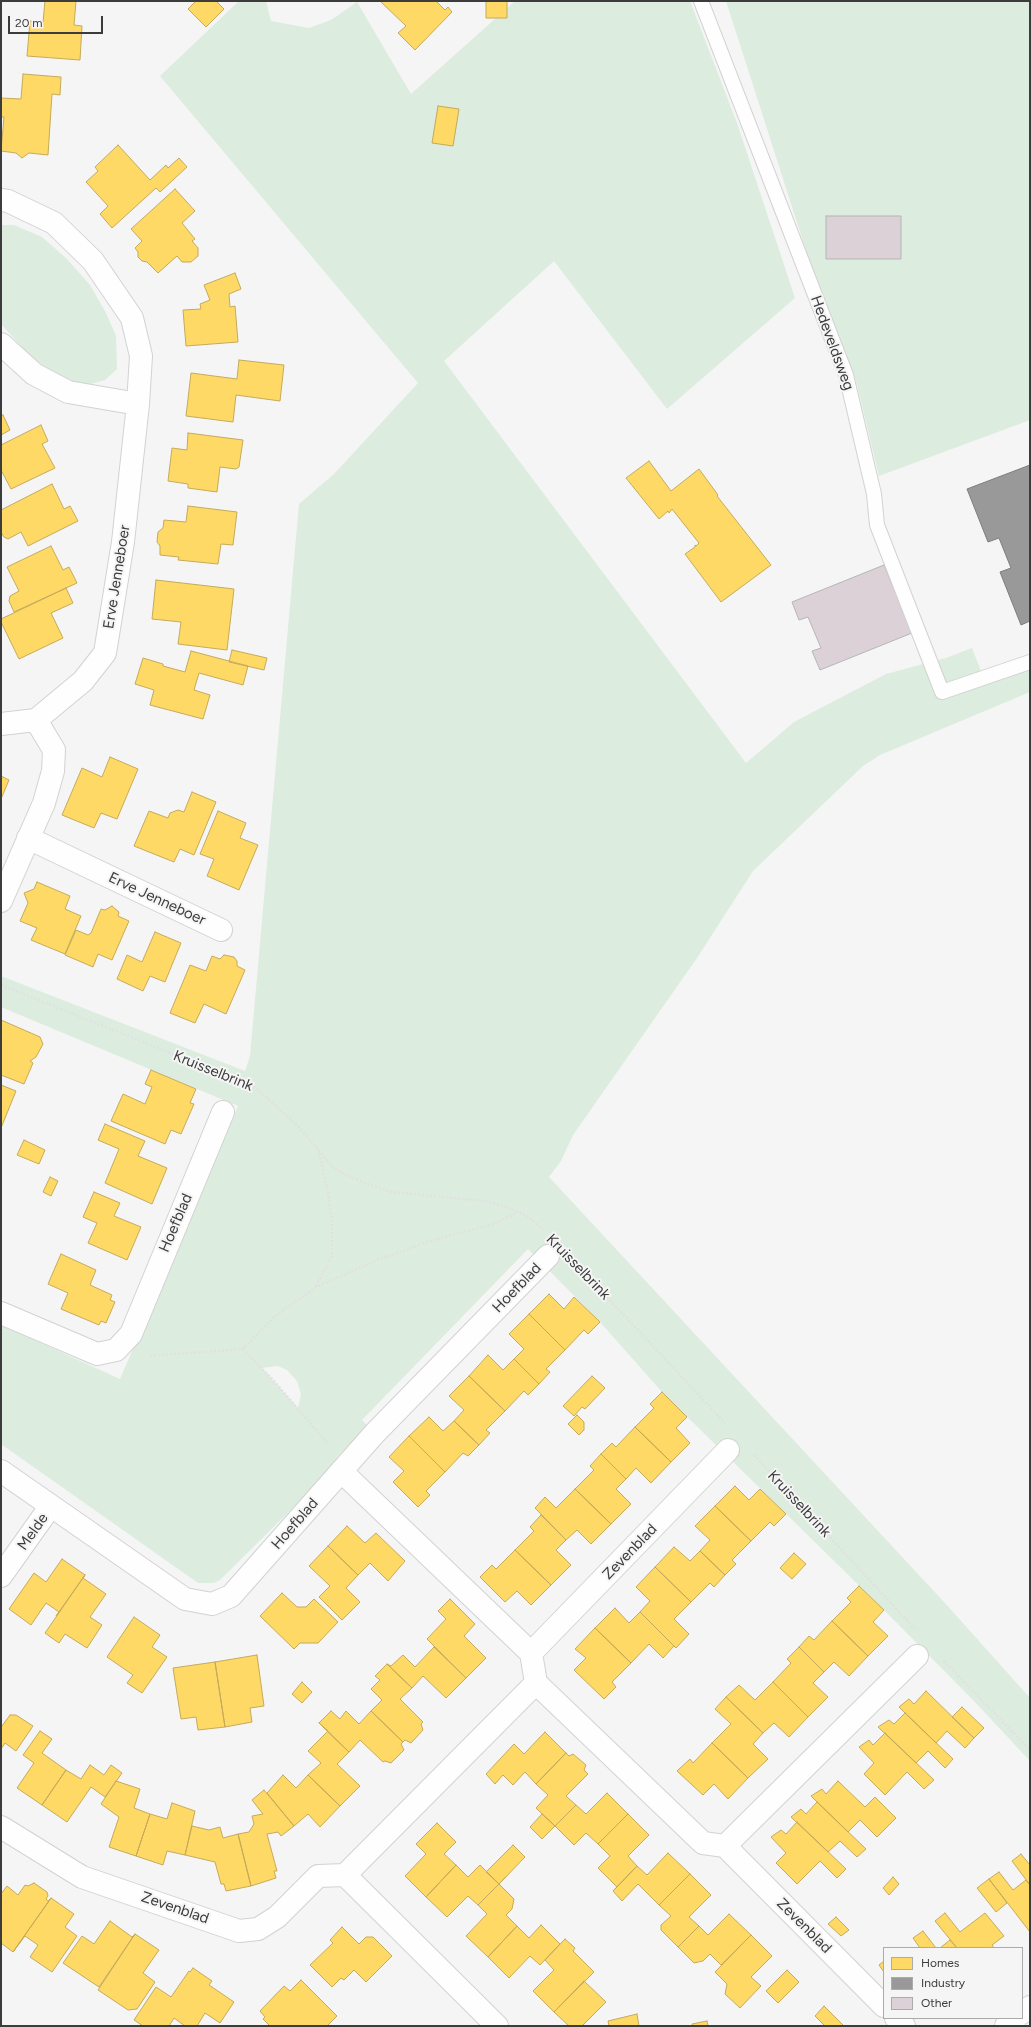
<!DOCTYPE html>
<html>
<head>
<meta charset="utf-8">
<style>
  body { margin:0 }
  #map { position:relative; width:1031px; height:2027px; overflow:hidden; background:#f5f5f6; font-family:Figtree,sans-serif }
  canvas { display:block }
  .frame { position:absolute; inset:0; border:2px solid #3c3c3d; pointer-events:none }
  .legend { position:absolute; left:883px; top:1947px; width:140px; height:72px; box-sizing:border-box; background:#f5f5f6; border:1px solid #ababac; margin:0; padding:5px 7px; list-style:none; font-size:12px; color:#3c3c3d }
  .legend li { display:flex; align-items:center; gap:8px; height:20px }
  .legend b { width:20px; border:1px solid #ababac }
  .scale { position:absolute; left:8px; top:16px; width:95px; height:18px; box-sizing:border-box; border:2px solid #3c3c3d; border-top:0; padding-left:5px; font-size:12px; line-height:14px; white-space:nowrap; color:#3c3c3d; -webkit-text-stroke:3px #f5f5f6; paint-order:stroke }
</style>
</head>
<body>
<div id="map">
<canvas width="1031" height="2027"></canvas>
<div class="frame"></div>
<ul class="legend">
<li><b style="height:11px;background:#ffd966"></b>Homes</li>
<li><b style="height:11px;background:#999"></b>Industry</li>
<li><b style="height:11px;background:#dbd1d6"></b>Other</li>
</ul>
<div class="scale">20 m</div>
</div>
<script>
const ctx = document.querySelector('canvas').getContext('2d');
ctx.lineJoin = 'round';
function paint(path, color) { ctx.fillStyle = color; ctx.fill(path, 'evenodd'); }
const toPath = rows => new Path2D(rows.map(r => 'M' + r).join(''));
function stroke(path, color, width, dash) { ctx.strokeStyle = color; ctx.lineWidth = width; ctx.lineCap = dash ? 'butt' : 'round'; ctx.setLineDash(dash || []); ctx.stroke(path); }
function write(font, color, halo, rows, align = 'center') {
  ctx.font = font + ' Figtree,sans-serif'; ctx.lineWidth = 4; ctx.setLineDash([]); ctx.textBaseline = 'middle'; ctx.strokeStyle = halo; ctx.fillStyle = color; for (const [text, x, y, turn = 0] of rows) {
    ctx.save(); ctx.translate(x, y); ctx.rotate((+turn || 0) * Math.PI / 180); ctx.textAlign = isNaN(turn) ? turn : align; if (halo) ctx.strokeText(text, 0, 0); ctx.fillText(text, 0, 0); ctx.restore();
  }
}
const green = toPath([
  [239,1,266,1,271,21,309,28,331,20,357,2,411,94,515,1,690,1,737,123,795,298,667,409,554,261,444,361,746,763,794,722,886,674,946,658,972,648,986,684,1030,668,1030,692,880,755,863,766,753,871,697,958,573,1135,561,1161,549,1177,944,1602,1030,1698,1030,1761,973,1700,884,1610,662,1392,600,1322,528,1249,362,1420,369,1427,351,1448,345,1449,337,1457,333,1467,312,1489,220,1580,214,1583,198,1583,1,1444,1,1325,120,1379,238,1106,1,1007,1,976,245,1071,250,1056,299,504,334,474,418,383,160,76],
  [278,1366,287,1370,297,1381,301,1394,298,1408,262,1368],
  [726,1,1030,1,1030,420,879,476,856,381,811,266],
  [1,225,14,225,42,237,67,259,90,285,106,313,116,336,117,369,105,380,91,384,72,384,58,376,29,355,1,324]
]);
const homes = toPath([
  [45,1,76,1,74,25,82,26,80,60,27,56,30,21,43,22,45,1],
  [196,1,216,1,224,9,206,27,188,9,196,1],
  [380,1,436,1,445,10,448,7,452,12,415,50,398,33,406,26,380,1],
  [486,1,507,1,507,18,486,18,486,1],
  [23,74,61,77,60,95,52,94,48,155,29,153,22,158,16,153,1,151,4,117,1,117,1,98,21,99,23,74],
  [438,106,459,109,453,146,432,143,438,106],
  [118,145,150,180,166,165,168,168,179,158,187,167,160,192,156,188,112,228,100,214,108,206,86,182,98,171,95,167,118,145],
  [175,189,195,211,182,223,195,239,192,241,198,248,198,256,191,262,182,262,177,256,158,273,147,262,142,261,138,257,138,252,135,248,142,241,131,229,175,189],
  [235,273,241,289,229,294,230,307,235,306,238,342,186,346,183,310,201,309,200,304,210,300,204,285,235,273],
  [239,360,284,365,280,401,236,395,233,422,186,416,191,373,237,379,239,360],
  [3,415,10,430,1,435,1,416,3,415],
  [41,425,48,441,42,444,55,468,11,489,1,470,1,445,41,425],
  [188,433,243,440,239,467,236,469,220,467,217,492,188,488,188,484,168,481,172,448,187,450,188,433],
  [649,461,671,491,699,469,718,495,717,496,771,565,721,602,685,554,695,547,695,545,696,546,699,543,672,509,669,513,668,511,659,519,626,478,649,461],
  [52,484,64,509,70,506,78,521,28,546,21,532,8,539,4,537,1,532,1,510,52,484],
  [188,506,237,512,233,545,221,544,218,564,178,560,179,557,160,555,160,546,157,542,158,532,163,528,164,520,186,522,188,506],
  [51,546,63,570,69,567,77,583,14,612,9,601,10,596,19,591,7,567,51,546],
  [156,580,234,589,227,650,178,644,181,622,152,619,156,580],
  [66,588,73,603,51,613,63,638,19,659,1,622,1,619,66,588],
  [232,650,267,658,264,670,229,662,232,650],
  [191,651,248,666,243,685,199,673,194,690,210,695,203,719,150,705,154,690,135,684,143,658,163,664,163,666,185,672,191,651],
  [110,757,138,769,117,819,101,813,94,828,62,815,82,768,102,777,110,757],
  [1,776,9,780,1,799,1,776],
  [192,792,216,802,194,855,180,849,174,862,134,846,149,811,168,818,170,813,178,810,184,812,192,792],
  [218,811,246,823,240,838,258,845,239,890,207,876,214,859,200,854,218,811],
  [37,882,70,896,65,909,81,916,65,954,31,940,37,928,20,921,28,903,24,893,34,889,37,882],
  [112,906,119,912,118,916,129,921,112,960,98,954,93,967,65,955,76,930,88,935,91,933,101,909,105,910,112,906],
  [155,932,181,943,165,982,150,976,143,991,117,979,127,955,142,962,155,932],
  [224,955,234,957,237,961,237,966,245,970,226,1014,204,1004,195,1023,170,1013,190,965,206,971,212,956,220,959,224,955],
  [1,1020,40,1037,43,1044,36,1057,30,1061,33,1063,24,1084,1,1075,1,1020],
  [151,1070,196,1089,190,1103,194,1104,181,1134,171,1130,165,1144,111,1121,123,1094,145,1104,152,1087,145,1084,151,1070],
  [1,1085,16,1091,1,1128,1,1085],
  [105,1124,145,1141,138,1156,167,1168,152,1204,105,1183,119,1149,98,1140,105,1124],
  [24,1140,45,1150,39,1164,17,1155,24,1140],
  [50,1177,58,1181,51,1196,43,1192,50,1177],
  [94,1192,120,1203,114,1216,141,1227,127,1260,88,1243,97,1223,83,1217,94,1192],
  [61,1254,96,1270,90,1285,112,1295,110,1300,115,1302,106,1323,101,1321,99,1325,61,1309,68,1293,48,1284,61,1254],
  [549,1294,564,1309,574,1297,600,1322,588,1334,584,1330,565,1350,529,1314,549,1294],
  [529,1314,565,1350,546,1369,550,1372,539,1384,514,1359,524,1349,509,1334,529,1314],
  [488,1355,503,1370,514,1359,539,1384,528,1395,524,1391,505,1411,469,1376,488,1355],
  [469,1376,505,1411,486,1430,490,1433,479,1445,454,1421,464,1410,449,1396,469,1376],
  [592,1376,605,1388,585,1409,582,1407,574,1416,563,1406,592,1376],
  [662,1392,687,1417,676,1428,690,1443,671,1462,635,1427,654,1408,650,1404,662,1392],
  [577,1415,584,1422,584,1430,579,1435,568,1424,577,1415],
  [429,1417,443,1431,454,1421,479,1445,468,1456,463,1453,445,1472,409,1436,429,1417],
  [635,1427,671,1462,651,1483,636,1468,626,1479,601,1454,612,1443,616,1447,635,1427],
  [409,1436,445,1472,426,1491,430,1495,418,1507,393,1482,404,1471,389,1457,409,1436],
  [601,1454,626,1479,616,1489,631,1504,611,1524,575,1489,594,1470,590,1466,601,1454],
  [735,1486,749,1500,760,1489,786,1514,774,1526,770,1522,751,1541,715,1506,735,1486],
  [575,1489,611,1524,591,1544,577,1530,566,1540,535,1508,545,1497,556,1508,575,1489],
  [715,1506,751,1541,732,1560,736,1564,725,1575,700,1551,710,1540,695,1526,715,1506],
  [541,1515,566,1540,556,1550,571,1565,551,1585,515,1550,534,1531,530,1527,541,1515],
  [347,1526,365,1543,376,1533,405,1561,388,1581,370,1563,358,1575,328,1546,347,1526],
  [328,1546,358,1575,346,1588,360,1602,342,1620,319,1597,330,1586,309,1566,328,1546],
  [674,1547,690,1561,700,1551,725,1575,714,1587,710,1583,691,1602,655,1567,674,1547],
  [515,1550,551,1585,531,1605,517,1591,505,1602,480,1577,492,1565,496,1569,515,1550],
  [794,1553,806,1564,792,1579,780,1568,794,1553],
  [62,1559,85,1575,56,1616,59,1612,46,1603,31,1625,9,1609,34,1573,46,1582,62,1559],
  [655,1567,691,1602,674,1619,689,1634,676,1648,640,1612,650,1601,636,1587,655,1567],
  [85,1575,83,1578,106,1594,90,1617,102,1625,87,1648,65,1634,59,1643,45,1633,85,1575],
  [859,1586,884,1610,873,1622,888,1636,868,1656,832,1621,851,1602,847,1598,859,1586],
  [282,1593,297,1607,306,1607,314,1599,338,1622,318,1643,300,1643,294,1649,260,1616,282,1593],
  [450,1599,475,1624,464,1636,486,1658,466,1678,427,1639,446,1619,438,1611,450,1599],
  [615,1608,629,1623,640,1612,674,1646,663,1658,649,1644,631,1663,595,1628,615,1608],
  [134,1617,160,1635,152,1647,167,1657,142,1693,127,1683,133,1675,107,1657,134,1617],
  [832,1621,868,1656,849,1676,834,1662,824,1672,799,1647,809,1636,814,1640,832,1621],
  [595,1628,631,1663,612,1682,616,1687,604,1699,574,1670,586,1658,575,1649,595,1628],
  [434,1647,466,1678,446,1698,423,1676,412,1688,387,1664,391,1666,403,1655,415,1667,434,1647],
  [799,1647,824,1672,813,1683,828,1697,808,1717,773,1682,791,1663,787,1659,799,1647],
  [257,1655,264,1706,250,1708,252,1722,225,1727,215,1662,257,1655],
  [215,1662,225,1727,198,1730,196,1717,181,1719,173,1668,215,1662],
  [387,1664,412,1688,400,1699,423,1722,421,1724,423,1730,411,1743,405,1740,403,1742,371,1711,382,1700,371,1689,380,1680,375,1676,387,1664],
  [302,1682,312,1692,302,1703,292,1694,302,1682],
  [773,1682,808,1717,789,1737,774,1723,763,1733,726,1697,739,1685,755,1700,773,1682],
  [926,1691,974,1738,965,1748,947,1731,936,1743,899,1707,909,1699,914,1704,926,1691],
  [726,1697,763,1733,753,1744,768,1759,748,1778,712,1743,731,1724,715,1709,726,1697],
  [962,1707,984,1728,974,1738,952,1717,962,1707],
  [331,1711,340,1719,346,1711,359,1724,371,1711,403,1742,401,1744,404,1750,391,1763,385,1761,383,1762,360,1740,349,1752,319,1723,331,1711],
  [905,1713,953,1759,945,1768,928,1751,916,1763,878,1727,889,1720,894,1724,905,1713],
  [10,1715,16,1715,33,1726,16,1751,5,1743,1,1749,1,1725,2,1726,10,1715],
  [319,1723,349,1752,337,1764,360,1786,340,1806,308,1775,321,1763,308,1751,328,1731,319,1723],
  [40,1731,52,1739,42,1753,66,1770,42,1805,17,1788,34,1763,23,1755,40,1731],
  [545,1732,566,1753,536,1784,525,1772,513,1785,503,1775,495,1784,486,1774,514,1744,524,1754,545,1732],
  [885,1733,934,1780,924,1789,907,1772,885,1795,864,1774,874,1763,859,1747,869,1740,873,1745,885,1733],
  [712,1743,748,1778,728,1799,714,1784,703,1795,677,1771,690,1759,693,1763,712,1743],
  [566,1753,569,1756,573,1754,586,1765,584,1770,588,1774,566,1796,576,1805,555,1826,536,1808,548,1795,536,1784,566,1753],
  [90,1765,104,1775,111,1765,122,1773,105,1797,91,1787,67,1822,42,1805,66,1770,81,1779,90,1765],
  [283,1775,296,1788,308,1775,340,1806,320,1827,308,1814,294,1826,267,1793,283,1775],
  [116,1781,140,1789,134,1808,150,1814,136,1856,109,1847,119,1817,101,1804,116,1781],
  [838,1781,865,1807,875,1797,896,1818,877,1837,860,1820,848,1832,811,1796,822,1789,826,1794,838,1781],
  [264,1790,294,1826,281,1836,278,1832,267,1834,277,1871,274,1871,276,1878,251,1886,238,1834,249,1832,254,1824,252,1816,263,1814,252,1800,264,1790],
  [607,1793,628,1814,598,1844,586,1833,574,1845,555,1826,576,1805,586,1814,607,1793],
  [817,1802,866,1849,857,1857,840,1841,828,1852,791,1817,801,1809,806,1814,817,1802],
  [172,1803,195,1811,185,1855,167,1851,163,1865,136,1856,150,1814,167,1819,172,1803],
  [542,1814,555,1826,542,1839,530,1827,542,1814],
  [628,1814,649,1835,628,1856,637,1866,613,1891,617,1887,598,1868,610,1856,598,1844,628,1814],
  [797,1822,846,1869,837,1878,820,1861,797,1884,776,1863,786,1853,771,1837,781,1830,786,1834,797,1822],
  [437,1823,456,1842,444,1854,456,1865,426,1897,405,1876,426,1854,416,1844,437,1823],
  [192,1826,209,1830,220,1827,223,1838,238,1834,251,1886,226,1891,224,1884,221,1884,215,1862,185,1855,192,1826],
  [513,1845,525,1857,499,1884,486,1872,513,1845],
  [668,1853,690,1874,659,1905,638,1884,622,1901,613,1891,637,1866,647,1875,668,1853],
  [1021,1854,1030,1865,1030,1885,1012,1861,1021,1854],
  [456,1865,468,1877,480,1865,499,1884,478,1905,468,1896,447,1917,426,1897,456,1865],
  [999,1872,1013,1890,1026,1880,1030,1885,1030,1932,989,1879,999,1872],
  [690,1874,711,1895,689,1917,699,1926,678,1947,661,1930,661,1925,671,1916,659,1905,690,1874],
  [506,1877,499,1884,514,1899,512,1909,506,1915,517,1926,488,1957,466,1936,487,1914,478,1905,506,1877],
  [893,1877,899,1884,889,1895,883,1888,893,1877],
  [989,1879,1007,1903,996,1912,977,1888,989,1879],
  [34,1883,47,1892,48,1896,46,1899,48,1901,51,1898,13,1952,1,1943,1,1894,7,1886,18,1895,25,1885,28,1886,34,1883],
  [51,1898,74,1914,65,1927,77,1936,52,1972,30,1957,38,1945,25,1936,13,1952,51,1898],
  [945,1913,960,1932,985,1913,1004,1936,992,1945,994,1948,957,1948,935,1921,945,1913],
  [729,1914,751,1935,721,1965,710,1954,703,1961,694,1963,678,1947,699,1926,708,1935,729,1914],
  [836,1917,849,1930,841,1936,828,1924,836,1917],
  [110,1921,132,1937,135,1934,99,1987,63,1963,82,1936,94,1944,110,1921],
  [541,1925,560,1944,540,1965,530,1956,509,1978,488,1957,517,1926,529,1938,541,1925],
  [342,1927,359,1944,366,1937,373,1937,392,1956,366,1982,354,1970,344,1980,341,1978,332,1987,310,1965,333,1943,330,1940,342,1927],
  [923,1931,936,1948,920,1948,913,1938,923,1931],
  [135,1934,159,1950,143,1973,155,1982,137,2009,128,2010,98,1990,135,1934],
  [751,1935,772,1956,751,1977,761,1986,740,2008,725,1994,727,1984,715,1972,751,1935],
  [565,1939,575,1948,573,1951,594,1972,554,2012,533,1991,554,1970,545,1960,565,1939],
  [950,1940,957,1948,940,1948,950,1940],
  [884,1961,884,1972,879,1965,884,1961],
  [193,1968,212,1981,209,1985,234,2002,220,2023,205,2013,197,2026,185,2026,174,2018,169,2026,143,2026,134,2020,156,1987,171,1997,189,1971,190,1972,193,1968],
  [787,1970,799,1982,778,2003,766,1991,787,1970],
  [301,1980,337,2016,327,2026,270,2026,263,2019,265,2017,260,2011,284,1986,290,1991,301,1980],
  [584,1981,606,2002,582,2026,569,2026,554,2012,584,1981],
  [824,2006,844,2026,825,2026,815,2016,824,2006],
  [637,2014,639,2026,609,2026,608,2021,637,2014],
  [707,2021,708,2026,693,2026,692,2024,707,2021]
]);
const industry = toPath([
  [1030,465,1030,621,1021,625,1000,572,1011,568,999,538,988,542,967,489,1030,465]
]);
const building = toPath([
  [826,216,901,216,901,259,826,259,826,216],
  [884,565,912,633,820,670,812,651,821,648,808,617,799,620,792,602,884,565]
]);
const path = toPath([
  [1,985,255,1087,299,1127,331,1165,342,1173,362,1182,391,1192,485,1201,507,1207,529,1217,543,1230],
  [574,1262,725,1423],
  [316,1286,332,1256,332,1219,328,1192,319,1153],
  [243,1349,274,1381,328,1444],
  [150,1356,243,1349,275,1316,316,1287,378,1260,427,1242,493,1224,517,1213],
  [754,1455,915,1629],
  [944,1661,1030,1750]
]);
const lane = toPath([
  [701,1,846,375,874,494,877,525,942,692,1030,662]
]);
const street = toPath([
  [1,200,8,201,54,223,93,261,132,318,141,356,138,404,123,542,105,653,83,681,36,720,54,750,53,771,44,803,1,901],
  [1,344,34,374,68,392,138,404],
  [1,724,36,720],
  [28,838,221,930],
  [1,1313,97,1354,116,1350,131,1334,223,1112],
  [1,1471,185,1599,212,1604,231,1596,375,1433,548,1256],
  [341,1471,531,1653,536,1683,703,1843,725,1846,884,2006],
  [1,1576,50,1507],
  [531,1653,728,1450],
  [1,1827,82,1877,239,1931,258,1929,277,1917,318,1876,345,1875,536,1683],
  [725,1846,917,1656],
  [345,1875,497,2026],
  [896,2018,904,2026]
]);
const secondary = toPath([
  [1022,2013,1030,2007],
  [1006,2026,1016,2018]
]);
const streetNames = [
  ["Hedeveldsweg",832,343,70],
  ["Erve Jenneboer",117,577,-81],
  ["Erve Jenneboer",157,899,25],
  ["Kruisselbrink",213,1071,22],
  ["Hoefblad",176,1223,-67],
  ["Kruisselbrink",578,1267,46],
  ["Hoefblad",517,1288,-46],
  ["Kruisselbrink",799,1504,47],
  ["Hoefblad",295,1524,-49],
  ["Melde",33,1532,-55],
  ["Zevenblad",630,1552,-46],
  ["Zevenblad",175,1908,19],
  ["Zevenblad",804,1926,45]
];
paint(green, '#dcecde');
paint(homes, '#ffd966');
stroke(homes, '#c4aa5a', 1);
paint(industry, '#999');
stroke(industry, '#7d7d7d', 1);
paint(building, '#dbd1d6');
stroke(building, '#b6b5b6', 1);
stroke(lane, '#d2d2d2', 16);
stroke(street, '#d2d2d2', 24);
stroke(secondary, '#d2d2d2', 24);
stroke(path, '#e1e1e1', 2.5, [2, 2]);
stroke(lane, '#fefefe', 14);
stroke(street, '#fefefe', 22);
stroke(secondary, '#fefefe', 22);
write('15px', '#3c3c3d', '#f5f5f6', streetNames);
</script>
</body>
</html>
